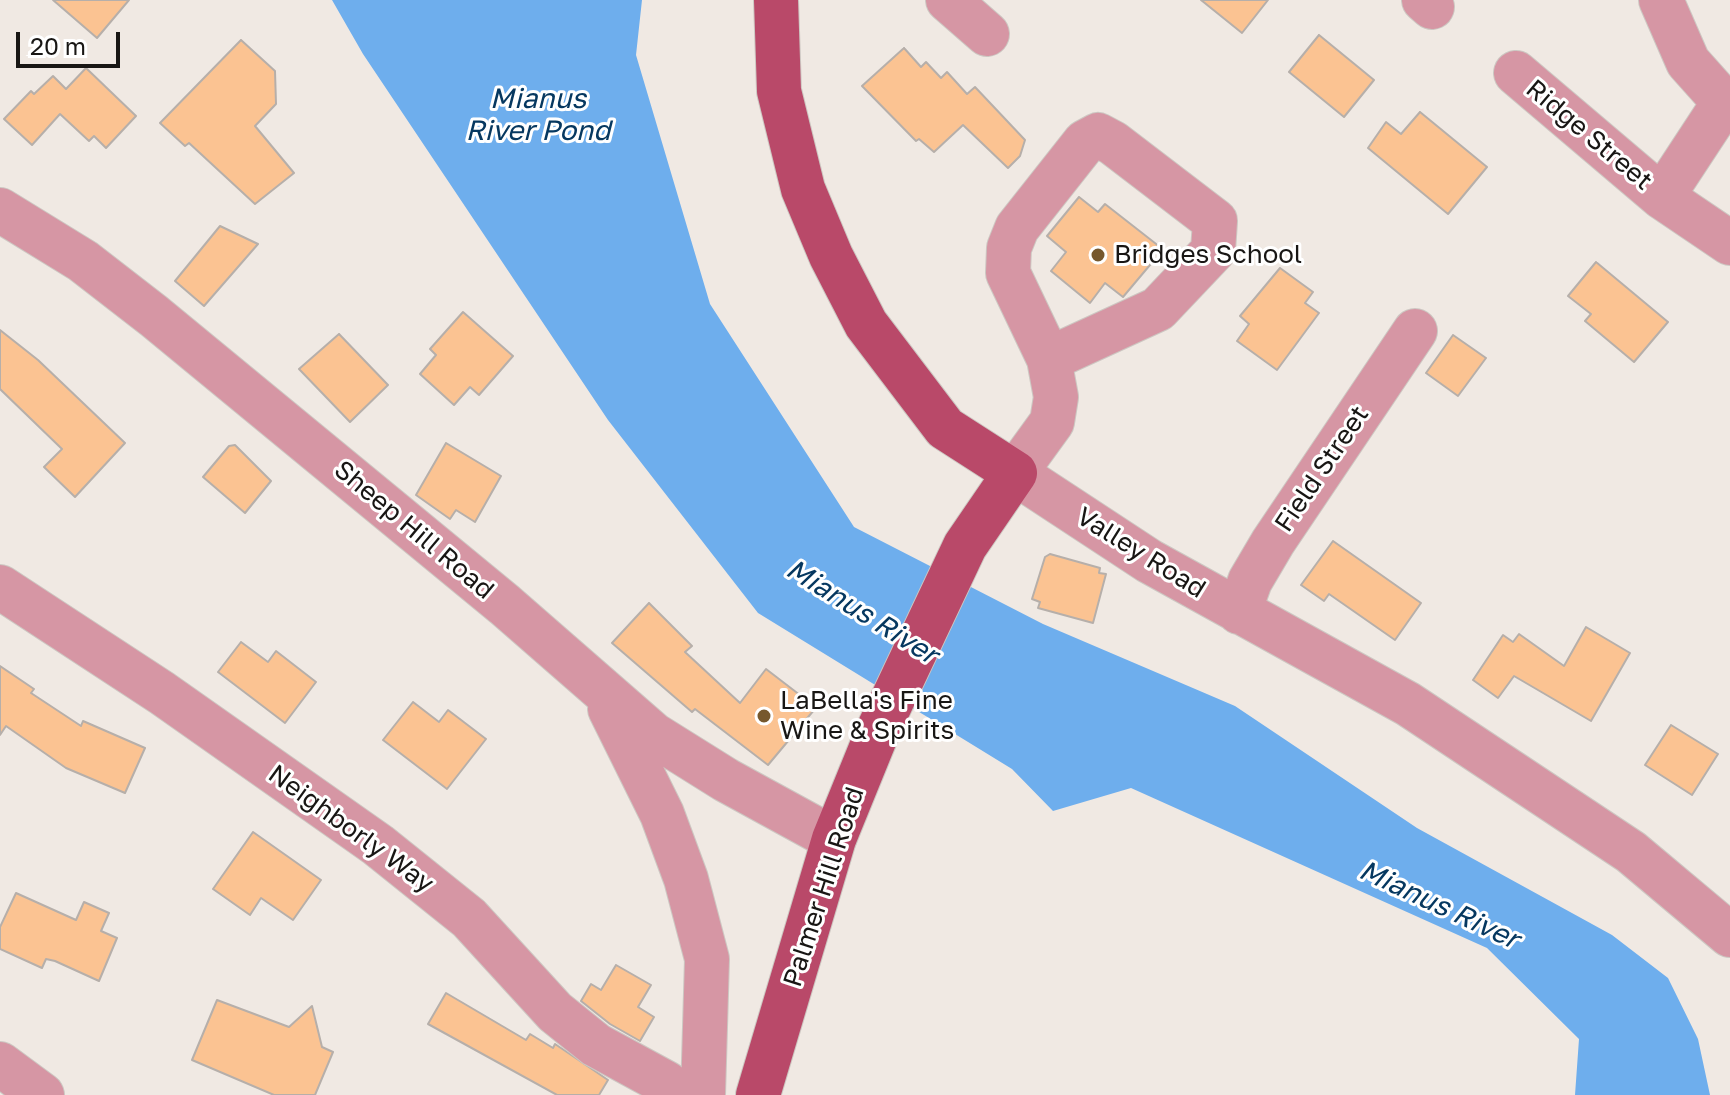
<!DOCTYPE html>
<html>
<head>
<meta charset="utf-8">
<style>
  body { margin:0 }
  #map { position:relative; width:1730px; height:1095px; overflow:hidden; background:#f0e9e3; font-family:"Golos Text",sans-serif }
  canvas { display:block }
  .scale { position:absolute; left:16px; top:32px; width:104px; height:36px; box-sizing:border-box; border:4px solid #181614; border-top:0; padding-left:10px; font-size:24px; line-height:28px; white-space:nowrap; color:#181614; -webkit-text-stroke:6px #fff; paint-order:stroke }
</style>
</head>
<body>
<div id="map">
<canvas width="1730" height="1095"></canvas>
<div class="scale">20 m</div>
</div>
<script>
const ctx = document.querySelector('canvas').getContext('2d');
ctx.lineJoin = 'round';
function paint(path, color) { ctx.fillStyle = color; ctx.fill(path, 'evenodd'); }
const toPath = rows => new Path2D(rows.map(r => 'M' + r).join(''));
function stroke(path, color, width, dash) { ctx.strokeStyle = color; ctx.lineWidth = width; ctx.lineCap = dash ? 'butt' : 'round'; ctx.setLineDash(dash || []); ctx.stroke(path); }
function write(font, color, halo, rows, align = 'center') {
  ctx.font = font + ' "Golos Text",sans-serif'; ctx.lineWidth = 6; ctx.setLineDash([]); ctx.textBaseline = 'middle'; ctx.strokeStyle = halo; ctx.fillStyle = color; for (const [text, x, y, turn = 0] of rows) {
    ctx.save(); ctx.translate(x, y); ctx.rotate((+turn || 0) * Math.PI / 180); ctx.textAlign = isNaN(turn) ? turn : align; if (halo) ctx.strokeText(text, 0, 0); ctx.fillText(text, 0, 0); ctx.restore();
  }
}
const water = toPath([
  [332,0,642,0,636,55,710,304,854,527,1043,624,1235,706,1417,828,1612,935,1668,978,1698,1039,1710,1095,1575,1095,1579,1039,1487,948,1131,788,1053,811,1012,769,758,613,608,420,363,54]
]);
const building = toPath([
  [53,0,129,0,97,38,53,0],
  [1201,0,1268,0,1242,33,1201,0],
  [1319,35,1374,80,1344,117,1289,72,1319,35],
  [241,40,275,71,276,104,255,126,294,173,255,204,189,143,185,146,160,123,241,40],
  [904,48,921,67,926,62,941,78,947,72,967,94,975,87,1025,140,1020,156,1008,168,963,125,934,152,919,139,916,141,862,86,904,48],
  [86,68,136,116,106,148,94,136,89,141,60,114,32,145,4,119,31,91,34,94,53,76,66,89,86,68],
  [1420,112,1487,167,1448,214,1368,148,1386,122,1401,134,1420,112],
  [1079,197,1098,212,1105,204,1160,247,1152,256,1155,259,1123,297,1105,283,1090,303,1051,271,1066,252,1047,236,1079,197],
  [220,226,258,244,204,306,175,281,220,226],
  [1596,262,1668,322,1634,362,1585,321,1591,314,1568,296,1596,262],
  [1280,268,1313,292,1305,303,1319,313,1277,370,1237,341,1249,324,1240,316,1280,268],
  [463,312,513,356,479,395,470,387,454,405,420,374,436,355,430,349,463,312],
  [0,330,38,360,125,443,75,497,44,467,62,449,0,389,0,330],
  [339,334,388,385,350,422,299,369,339,334],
  [1453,335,1486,358,1458,396,1426,373,1453,335],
  [446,443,501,476,475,522,456,510,450,519,416,495,446,443],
  [235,445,271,481,245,513,203,477,229,446,235,445],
  [1333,541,1421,603,1395,640,1329,594,1324,601,1301,585,1333,541],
  [1050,554,1100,568,1099,573,1106,574,1093,623,1038,608,1040,602,1032,599,1045,557,1050,554],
  [649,603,692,646,685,652,740,703,766,669,809,702,807,705,814,710,768,765,695,709,692,712,612,643,649,603],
  [1586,627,1630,653,1591,721,1514,676,1498,698,1473,680,1503,635,1513,642,1519,634,1564,666,1586,627],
  [241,642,268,662,276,651,316,682,285,723,218,672,241,642],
  [0,666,34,689,31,693,81,726,83,721,145,748,125,793,66,768,6,726,0,735,0,666],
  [413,702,439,722,448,710,486,739,447,789,383,740,413,702],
  [1671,725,1718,754,1692,795,1645,765,1671,725],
  [253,832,321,880,293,920,261,898,250,915,213,889,253,832],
  [16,893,76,920,84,902,109,913,101,931,117,938,99,981,55,961,46,959,42,968,0,949,0,927,16,893],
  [616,965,651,985,638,1007,654,1017,640,1041,610,1024,581,1001,591,984,601,990,616,965],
  [446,993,526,1040,530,1034,553,1048,555,1044,608,1080,599,1095,557,1095,428,1024,446,993],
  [217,1000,289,1027,312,1006,322,1047,333,1052,315,1095,274,1095,192,1060,217,1000]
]);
const minor = toPath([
  [948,0,987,34],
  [1424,0,1432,7],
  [1661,0,1688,62,1730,109],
  [1516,73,1662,197,1730,243],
  [1662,197,1723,104],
  [0,210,83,261,154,316,505,605,654,735,726,780,834,839],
  [1049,359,1158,309,1213,251,1215,221,1113,143,1098,135,1085,142,1017,228,1009,248,1008,273,1049,359,1056,397,1052,422,1015,473,1149,561,1408,704,1631,852,1730,935],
  [0,587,162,693,378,845,469,918,555,1012,596,1045,666,1083,679,1095],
  [1239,612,1250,581,1273,542,1415,331],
  [610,709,662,814,686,879,707,959,703,1095],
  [0,1064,42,1095]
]);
const major = toPath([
  [758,1095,834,839,880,726,965,546,1015,473,945,428,866,324,831,256,803,189,779,91,776,0]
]);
const markers = [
  [1098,255,8,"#76582d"],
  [764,716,8,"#76582d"]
];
const streetNames = [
  ["Ridge Street",1589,135,40],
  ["Field Street",1322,469,-56],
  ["Sheep Hill Road",414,530,40],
  ["Valley Road",1141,553,32],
  ["Neighborly Way",351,829,36],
  ["Palmer Hill Road",824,887,-72]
];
const poiNames = [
  ["Bridges School",1114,255],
  ["LaBella's Fine",780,701],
  ["Wine & Spirits",780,731]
];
const waterNames = [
  ["Mianus",538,99],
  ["River Pond",538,131],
  ["Mianus River",862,612,32],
  ["Mianus River",1439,905,25]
];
paint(water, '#6eaeed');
paint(building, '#fbc392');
stroke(building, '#b6afaa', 2);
stroke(minor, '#cdc7c2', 46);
stroke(major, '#cdc7c2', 46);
stroke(minor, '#d696a4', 44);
stroke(major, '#b94969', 44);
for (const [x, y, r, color] of markers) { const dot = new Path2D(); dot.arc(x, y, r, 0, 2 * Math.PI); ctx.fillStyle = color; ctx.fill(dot); stroke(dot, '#fff', 3); }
write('26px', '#181614', '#fff', streetNames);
write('26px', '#181614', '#fff', poiNames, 'left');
write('italic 28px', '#063860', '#fff', waterNames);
</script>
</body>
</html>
